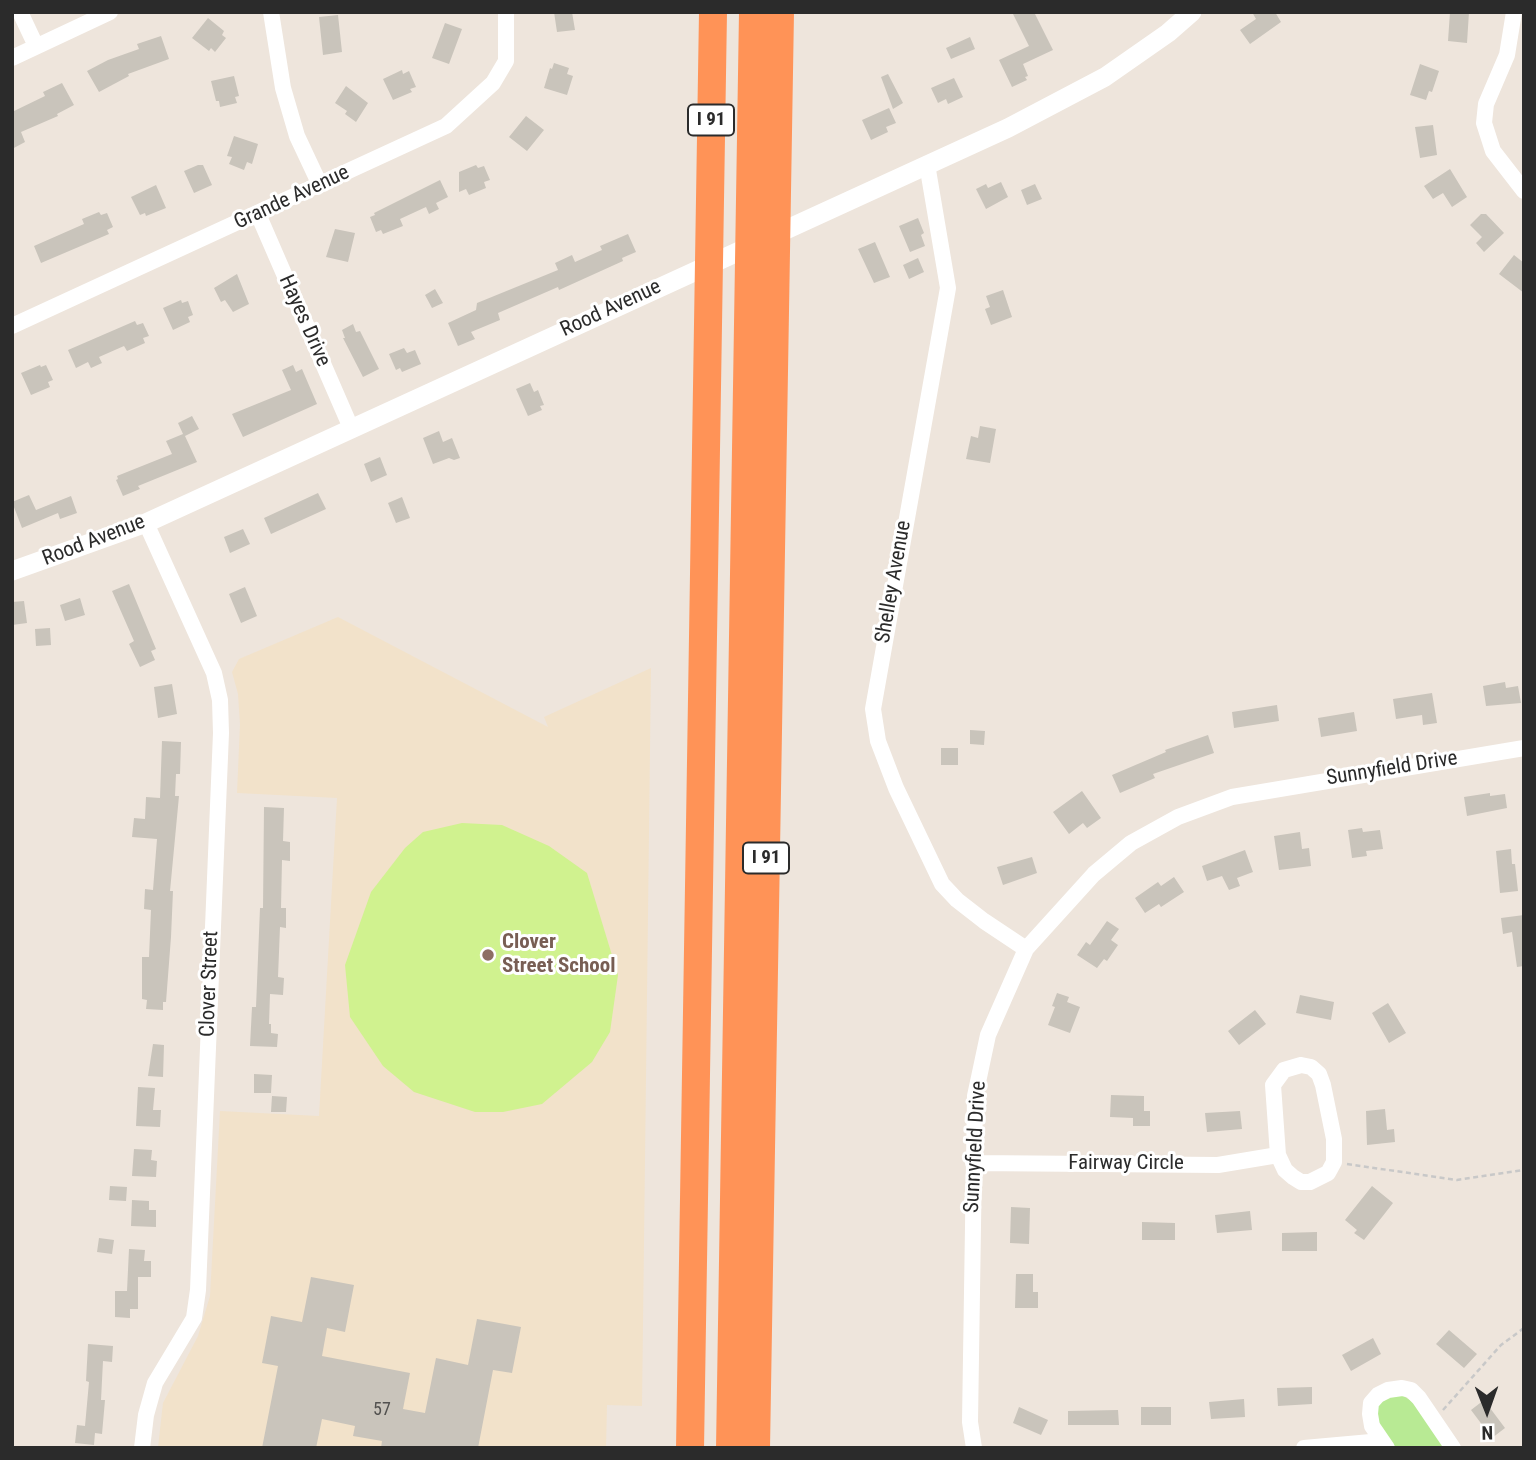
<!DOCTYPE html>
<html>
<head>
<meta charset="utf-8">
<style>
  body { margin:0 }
  #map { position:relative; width:1536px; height:1460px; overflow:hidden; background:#eee5dc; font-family:"Roboto Condensed",sans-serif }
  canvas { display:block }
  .frame { position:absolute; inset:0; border:14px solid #2b2b2b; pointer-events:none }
  .north { position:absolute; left:1452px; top:1376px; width:70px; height:70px; -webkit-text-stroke:5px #fff; paint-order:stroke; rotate:179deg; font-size:19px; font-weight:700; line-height:28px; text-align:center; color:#2b2b2b }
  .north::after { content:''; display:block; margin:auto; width:24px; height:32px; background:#2b2b2b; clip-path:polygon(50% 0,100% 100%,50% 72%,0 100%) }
</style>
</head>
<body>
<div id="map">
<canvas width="1536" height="1460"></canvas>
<div class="frame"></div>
<div class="north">N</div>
</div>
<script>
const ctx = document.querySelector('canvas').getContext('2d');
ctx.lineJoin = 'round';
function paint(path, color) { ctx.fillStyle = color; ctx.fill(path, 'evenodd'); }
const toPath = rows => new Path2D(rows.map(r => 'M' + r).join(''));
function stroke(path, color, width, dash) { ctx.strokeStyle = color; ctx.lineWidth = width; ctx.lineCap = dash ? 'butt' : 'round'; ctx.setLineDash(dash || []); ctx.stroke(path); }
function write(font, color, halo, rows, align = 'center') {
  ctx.font = font + ' "Roboto Condensed",sans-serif'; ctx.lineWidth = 6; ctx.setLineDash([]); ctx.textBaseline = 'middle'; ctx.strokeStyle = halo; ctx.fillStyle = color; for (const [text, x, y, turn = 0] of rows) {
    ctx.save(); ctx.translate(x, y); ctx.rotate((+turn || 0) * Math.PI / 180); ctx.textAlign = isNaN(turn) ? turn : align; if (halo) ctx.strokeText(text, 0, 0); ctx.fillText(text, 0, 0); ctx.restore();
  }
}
const education = toPath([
  [338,617,548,727,544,717,651,668,642,1406,607,1405,606,1448,158,1448,163,1403,198,1336,210,1296,220,1111,319,1116,337,798,237,793,240,724,238,694,232,672,239,659]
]);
const green = toPath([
  [1402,1395,1413,1402,1445,1448,1395,1448,1382,1430,1377,1417,1378,1405,1388,1397]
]);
const pitch = toPath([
  [462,823,502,825,549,846,587,873,618,975,610,1032,592,1062,542,1104,503,1112,475,1112,414,1092,383,1066,350,1017,345,965,371,892,405,848,423,832]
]);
const building = toPath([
  [554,12,572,12,575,30,557,32],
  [1012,12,1034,12,1053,50,1023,64,1028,76,1025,77,1027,80,1012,87,999,60,1029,46],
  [1252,12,1275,12,1281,22,1250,44,1240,30,1256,19],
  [1450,12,1469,12,1467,43,1448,41],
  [338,15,342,52,323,55,319,17],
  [208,18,224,31,222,35,226,38,215,52,211,48,209,51,192,38],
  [445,23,462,29,449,64,432,58],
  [161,36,169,59,128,74,129,76,99,92,87,71,108,60,139,49,137,44],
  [970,37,975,49,951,59,946,48],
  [554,63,569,68,567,74,573,76,567,95,544,88,550,68,552,69],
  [1420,64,1439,71,1432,92,1429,91,1426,100,1410,95],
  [402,70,403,74,409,71,416,87,410,89,412,92,393,100,383,79],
  [888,74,903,103,893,109,881,77],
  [234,76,239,96,235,97,237,103,220,107,219,101,216,101,211,81],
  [954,78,963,97,948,104,946,99,938,103,931,88],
  [62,83,74,105,57,114,58,116,21,132,25,142,12,149,12,112,45,96,43,92],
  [346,86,368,103,356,122,345,114,347,111,335,103],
  [889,108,896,123,886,127,888,132,871,140,862,120],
  [526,116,544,130,527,151,509,137],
  [1433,125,1437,155,1420,158,1415,127],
  [234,136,258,144,252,164,247,162,244,170,229,164,232,157,227,156],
  [198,165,203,165,212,185,194,193,184,171],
  [476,165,478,168,484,166,490,180,484,182,486,188,469,195,466,189,459,192,459,172],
  [1450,169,1467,197,1452,207,1443,193,1433,199,1424,186],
  [440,180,448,197,436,203,439,209,429,214,426,207,400,219,403,226,383,234,381,230,376,232,370,217,375,215,374,213],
  [1001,182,1008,197,986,209,976,189,986,184,988,188],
  [1035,184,1042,199,1027,205,1021,190],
  [156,185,166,208,146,216,145,213,140,215,131,197],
  [99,212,101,215,107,213,113,227,107,230,109,234,41,263,34,246,84,224,82,219],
  [1481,214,1486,214,1504,233,1484,252,1476,243,1482,237,1470,225],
  [918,218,924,233,921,235,925,246,910,252,899,226],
  [335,229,355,233,348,262,326,257],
  [628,234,636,252,622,258,623,261,559,290,558,287,498,313,500,320,471,332,475,339,458,346,448,323,476,310,477,303,558,270,555,263,572,255,575,262,602,250,600,246],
  [875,242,890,277,874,283,858,249],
  [1514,255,1524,263,1524,293,1499,274],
  [918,258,924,272,909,279,903,265],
  [237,274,249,304,233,312,225,300,221,302,214,288],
  [435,289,443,303,432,308,425,295],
  [1003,290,1012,317,991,325,985,309,990,307,986,296],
  [181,300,182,303,188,301,193,315,188,317,190,322,173,330,163,308],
  [135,321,137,325,143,323,149,336,143,338,145,343,127,351,124,346,99,357,102,363,91,368,88,362,76,368,68,350],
  [353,324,356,332,360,331,379,369,363,377,343,338,345,338,342,330],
  [404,348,407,353,415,350,421,364,402,372,400,368,396,370,389,354],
  [40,365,41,367,46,365,53,380,48,382,50,387,31,395,21,373],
  [293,365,296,372,302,369,317,404,243,437,232,414,291,390,282,370],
  [530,383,534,392,538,390,544,405,540,406,542,410,528,416,516,389],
  [192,416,199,429,185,436,197,462,138,486,140,489,123,496,116,480,118,479,117,476,172,454,166,441,183,434,178,423],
  [980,426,996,429,990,463,966,459,971,436,978,438],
  [439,431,443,442,452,438,460,458,454,460,449,458,433,464,423,438],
  [380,457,387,475,371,482,364,464],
  [318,493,326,509,271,534,264,518],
  [29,495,36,510,71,496,77,513,60,519,58,513,22,528,12,502],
  [402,497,410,518,396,523,388,503],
  [243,529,250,544,230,553,224,537],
  [129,584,156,649,151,651,155,660,140,667,129,644,134,641,112,591],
  [245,587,257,616,241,623,229,594],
  [80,598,85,615,65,621,60,605],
  [24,601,27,623,12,625,12,602],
  [50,628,51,645,36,646,35,629],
  [1505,682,1506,688,1518,686,1521,703,1486,706,1483,686],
  [172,684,177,714,158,718,154,687],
  [1432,693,1437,723,1423,725,1422,715,1396,719,1393,699],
  [1277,705,1279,721,1234,728,1232,712],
  [1354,712,1357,731,1321,737,1318,718],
  [970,730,985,731,984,745,970,744],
  [1208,735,1214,753,1153,774,1155,778,1120,793,1112,775,1166,752,1165,750],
  [162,741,181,742,180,774,176,774,175,796,179,796,170,891,173,891,171,937,166,1002,163,1002,163,1010,146,1009,147,1000,142,999,142,957,149,957,151,910,144,909,145,889,153,890,157,839,132,837,134,818,145,819,146,797,160,798],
  [941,748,958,748,958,765,941,765],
  [1082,791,1101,818,1087,828,1083,823,1069,834,1053,812],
  [1490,793,1490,796,1505,794,1507,808,1467,816,1464,797],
  [264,807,284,808,283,841,290,842,290,861,282,860,281,908,286,908,286,928,280,927,278,977,284,978,283,995,270,994,269,1024,271,1024,271,1033,278,1034,277,1047,250,1046,252,1007,256,1007,260,908,263,908],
  [1362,828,1363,832,1380,830,1383,849,1366,851,1367,856,1352,858,1348,830],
  [1300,832,1302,849,1309,848,1311,866,1279,870,1274,836],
  [1511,849,1512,864,1515,864,1518,891,1500,893,1496,851],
  [1245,850,1253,872,1237,878,1240,886,1229,890,1222,876,1207,881,1202,866],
  [1032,857,1037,873,1003,885,997,867],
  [1174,877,1184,892,1161,907,1159,904,1145,913,1135,898,1158,882,1161,886],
  [1524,915,1524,966,1517,967,1512,932,1503,934,1501,918],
  [1107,921,1119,929,1111,940,1118,945,1107,961,1104,959,1097,968,1077,955,1086,942,1090,945],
  [1057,993,1069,997,1067,1002,1080,1007,1070,1033,1048,1025,1055,1007,1052,1006],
  [1300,995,1334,1002,1331,1020,1296,1013],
  [1388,1003,1406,1033,1389,1043,1372,1013],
  [1255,1010,1266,1024,1239,1045,1228,1031],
  [153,1044,164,1045,163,1077,148,1076],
  [254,1074,272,1075,271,1093,254,1093],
  [138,1087,155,1088,153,1110,161,1110,160,1127,136,1126],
  [1111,1095,1144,1096,1144,1111,1150,1111,1150,1126,1133,1126,1133,1118,1110,1117],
  [272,1096,287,1097,286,1112,271,1112],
  [1385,1109,1387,1130,1394,1129,1395,1142,1367,1145,1366,1111],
  [1240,1111,1242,1129,1207,1132,1205,1113],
  [134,1149,152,1150,151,1160,157,1161,156,1177,132,1176],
  [110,1186,127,1187,126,1201,109,1200],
  [1372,1186,1393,1203,1364,1240,1354,1233,1357,1230,1345,1220],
  [132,1200,149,1201,149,1210,156,1210,156,1227,131,1226],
  [1011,1207,1030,1208,1029,1244,1010,1243],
  [1250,1211,1252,1230,1217,1233,1215,1215],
  [1142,1222,1175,1223,1175,1240,1142,1240],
  [1317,1232,1317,1251,1282,1251,1282,1233],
  [99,1238,114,1240,112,1254,97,1252],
  [129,1249,145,1250,144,1261,151,1261,151,1277,138,1277,138,1309,130,1309,130,1318,115,1317,115,1291,127,1291],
  [1016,1274,1033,1274,1033,1292,1038,1292,1038,1308,1015,1308],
  [311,1277,354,1285,345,1332,327,1328,322,1356,410,1373,403,1409,425,1413,436,1358,468,1365,477,1319,521,1327,512,1373,493,1370,478,1448,381,1448,382,1441,353,1436,355,1426,322,1419,316,1448,262,1448,278,1366,262,1363,271,1316,302,1322],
  [1449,1330,1477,1354,1464,1368,1436,1344],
  [1373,1338,1381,1354,1351,1371,1342,1355],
  [88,1344,113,1346,112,1362,103,1361,101,1400,105,1400,102,1434,95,1433,94,1445,75,1443,77,1425,85,1426,89,1382,86,1381],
  [1312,1387,1312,1404,1278,1406,1277,1388],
  [1244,1399,1245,1417,1211,1419,1209,1402],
  [1484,1400,1505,1428,1492,1438,1471,1410],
  [1019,1407,1048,1420,1041,1435,1013,1423],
  [1141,1407,1171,1407,1171,1425,1141,1425],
  [1118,1410,1119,1425,1068,1425,1068,1411]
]);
const path = toPath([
  [1347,1164,1457,1180,1524,1170],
  [1443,1410,1501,1345,1524,1328]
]);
const minor = toPath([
  [20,12,36,46],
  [271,12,283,88,297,136,320,185],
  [1514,12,1507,55,1486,104,1484,123,1493,151,1524,191],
  [12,58,110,12],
  [927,164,948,288,873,709,878,741,896,788,942,884,957,900,984,921,1026,949],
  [258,214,351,428],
  [12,326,446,126,493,83,506,61,506,12],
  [1301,1065,1311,1067,1319,1074,1323,1085,1334,1139,1334,1162,1328,1173,1310,1182,1301,1182,1293,1177,1285,1170,1278,1155,1273,1085,1284,1070,1301,1065],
  [973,1163,1218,1165,1278,1155],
  [142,1448,146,1415,155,1383,194,1318,198,1290,221,733,220,700,214,673,146,523],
  [974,1448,970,1422,975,1096,988,1035,1026,949,1094,874,1131,843,1178,817,1232,797,1524,748],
  [1304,1448,1382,1441],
  [1387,1448,1372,1426,1370,1414,1371,1403,1378,1395,1388,1390,1402,1388,1411,1390,1419,1398,1453,1448]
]);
const tertiary = toPath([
  [12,571,146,523,1008,128,1105,77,1168,33,1192,12]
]);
const motorway = toPath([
  [690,1448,713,12],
  [730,1448,753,12],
  [756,1448,780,12]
]);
const markers = [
  [488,955,7,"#8d6e63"]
];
const numberNames = [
  ["57",382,1410]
];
const shields = [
  [711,120,46],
  [766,858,46]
];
const shieldNames = [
  ["I 91",711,120],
  ["I 91",766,858]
];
const streetNames = [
  ["Grande Avenue",292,198,-25],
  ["Rood Avenue",611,309,-25],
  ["Hayes Drive",304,321,66],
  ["Rood Avenue",94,541,-21],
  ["Shelley Avenue",894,582,-80],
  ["Sunnyfield Drive",1392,769,-9],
  ["Clover Street",210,984,-88],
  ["Sunnyfield Drive",976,1147,-87],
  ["Fairway Circle",1126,1164]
];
const educationNames = [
  ["Clover",502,943],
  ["Street School",502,967]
];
paint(education, '#f2e2ca');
paint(green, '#b8ea94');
paint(pitch, '#d0f28f');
paint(building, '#c9c4bb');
stroke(path, '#c8c8c8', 2.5, [5, 3.5]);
stroke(minor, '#fff', 16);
stroke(tertiary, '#fff', 19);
stroke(motorway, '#ff9357', 28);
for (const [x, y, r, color] of markers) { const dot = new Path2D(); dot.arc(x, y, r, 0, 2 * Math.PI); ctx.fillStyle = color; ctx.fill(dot); stroke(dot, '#fff', 2.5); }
write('18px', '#52514f', null, numberNames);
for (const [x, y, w] of shields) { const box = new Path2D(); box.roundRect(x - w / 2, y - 15.5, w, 31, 5); ctx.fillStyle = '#fff'; ctx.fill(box); stroke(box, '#2b2b2b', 2); }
write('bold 19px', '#2b2b2b', null, shieldNames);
write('21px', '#2b2b2b', '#fff', streetNames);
write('bold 21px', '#785e54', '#fff', educationNames, 'left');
</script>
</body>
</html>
